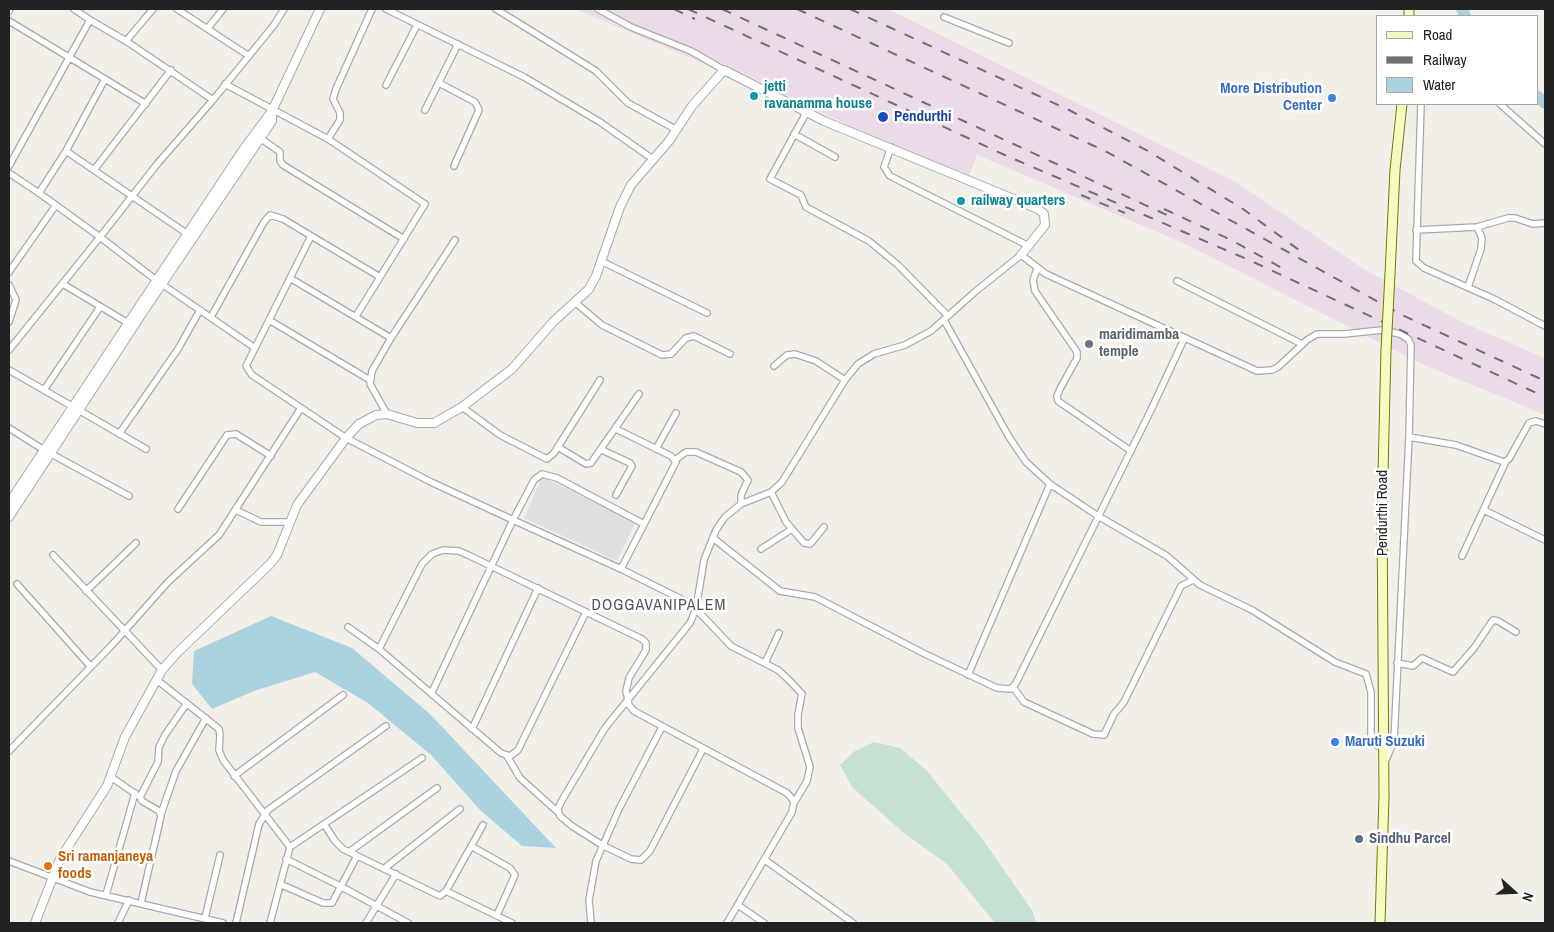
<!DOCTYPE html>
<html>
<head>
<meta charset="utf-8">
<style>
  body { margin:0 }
  #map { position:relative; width:1554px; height:932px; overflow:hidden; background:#f2efe9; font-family:"Archivo Narrow",sans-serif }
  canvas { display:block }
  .frame { position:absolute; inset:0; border:10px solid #222; pointer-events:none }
  .legend { position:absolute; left:1376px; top:15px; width:162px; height:90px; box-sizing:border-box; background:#fff; border:1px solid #a7a7a7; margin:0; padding:6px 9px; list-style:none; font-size:15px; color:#222 }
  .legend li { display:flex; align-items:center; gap:10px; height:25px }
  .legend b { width:25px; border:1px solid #a7a7a7 }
  .north { position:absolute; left:1489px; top:867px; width:50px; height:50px; -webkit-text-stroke:4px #fff; paint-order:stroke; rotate:110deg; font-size:14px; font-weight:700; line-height:20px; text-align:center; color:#222 }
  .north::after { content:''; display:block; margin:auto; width:18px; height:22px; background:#222; clip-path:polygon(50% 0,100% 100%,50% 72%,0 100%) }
</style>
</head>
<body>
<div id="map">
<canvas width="1554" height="932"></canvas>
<div class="frame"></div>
<ul class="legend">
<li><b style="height:6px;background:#f7fabf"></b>Road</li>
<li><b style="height:6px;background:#707070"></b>Railway</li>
<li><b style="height:14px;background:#aad3df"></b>Water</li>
</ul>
<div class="north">N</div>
</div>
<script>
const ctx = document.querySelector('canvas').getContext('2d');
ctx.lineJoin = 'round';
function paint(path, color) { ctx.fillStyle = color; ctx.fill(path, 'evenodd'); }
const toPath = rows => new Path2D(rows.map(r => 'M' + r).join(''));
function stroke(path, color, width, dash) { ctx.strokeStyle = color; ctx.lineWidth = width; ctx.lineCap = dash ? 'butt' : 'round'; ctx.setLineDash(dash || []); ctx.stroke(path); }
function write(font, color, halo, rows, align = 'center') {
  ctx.font = font + ' "Archivo Narrow",sans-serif'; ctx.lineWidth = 5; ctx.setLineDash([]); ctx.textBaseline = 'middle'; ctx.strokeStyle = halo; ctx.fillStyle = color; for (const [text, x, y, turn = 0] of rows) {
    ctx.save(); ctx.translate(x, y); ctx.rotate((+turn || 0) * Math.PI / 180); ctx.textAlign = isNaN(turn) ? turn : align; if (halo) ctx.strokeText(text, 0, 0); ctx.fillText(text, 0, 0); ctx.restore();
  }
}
const residential = toPath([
  [542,477,636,521,617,561,524,518]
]);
const industrial = toPath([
  [576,9,888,9,1236,182,1364,269,1462,322,1545,358,1545,415,1424,365,1185,244,977,155,966,183,713,59,702,63]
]);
const wetland = toPath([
  [874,742,900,748,927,771,983,840,1032,910,1036,923,995,923,947,864,904,833,852,787,840,765,855,751]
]);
const water = toPath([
  [271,616,352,648,430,714,556,848,522,846,481,811,431,755,368,703,315,672,254,691,212,709,192,684,194,651]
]);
const river = toPath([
  [1462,9,1465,16],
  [1538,97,1545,103]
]);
const minor = toPath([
  [74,9,90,20],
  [177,9,249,56],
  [386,9,524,77,600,122,654,160],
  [496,9,596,71,628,103,677,130],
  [598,9,631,27,691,51,724,70],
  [9,11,10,9],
  [944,17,1009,43],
  [9,21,105,79,66,151,39,193,9,173],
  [208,28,223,9],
  [126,41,213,100,274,25,284,9],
  [105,79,146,104],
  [439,83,475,102,479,110,454,166],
  [225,84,328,139,425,204,356,316],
  [386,85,417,25],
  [213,100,158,163,100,237,156,280,255,348,246,366,252,375,346,438,431,482,513,520,432,692],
  [1421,104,1416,261,1424,268,1494,299,1545,326],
  [1500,104,1545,144],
  [425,110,458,44],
  [806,113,770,179,801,195,806,207,869,241,898,265,948,316],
  [794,134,835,157],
  [260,138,280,152,280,161,283,165,404,239],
  [328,139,340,120,340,113,333,99,336,89,372,9],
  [891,147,884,167,890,176,1029,246],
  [66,151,189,235],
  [9,166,90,20,126,41,153,9],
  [94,170,171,70],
  [1416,230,1477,227,1508,218,1515,218,1533,224,1545,223],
  [601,261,707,313],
  [1037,269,1033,280,1035,291,1077,352,1077,358,1060,389,1057,396,1058,401,1131,451],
  [9,272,56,205],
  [290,278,391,338],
  [1177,281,1302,344],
  [63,284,128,323],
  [9,285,16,300,9,322],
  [1468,287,1481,249,1482,238,1477,227],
  [576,303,602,325,662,355,671,354,686,338,694,336,730,354],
  [100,307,44,390,146,449],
  [211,317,264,222,270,215,283,219,380,277],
  [269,320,311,236],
  [944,320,1009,437,1026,462,1050,484,1098,516,1167,556,1200,585,1252,610,1335,662,1366,674,1371,692,1371,739,1376,745,1384,747],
  [255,348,269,320,370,380],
  [9,350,100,237,39,193],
  [774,366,787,355,795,354,816,361,845,380],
  [9,370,44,390],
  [462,407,500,435,547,459,554,453,600,380],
  [387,414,370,384,372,371,391,338,455,240],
  [9,428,44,450,129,496],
  [616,429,671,456,676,462,621,569],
  [119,434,178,349,200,310],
  [558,447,586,464,591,463,639,394],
  [656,449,676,413],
  [602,450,630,463,632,466,616,495],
  [675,460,686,452,696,452,741,472,748,480,741,495,741,504],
  [771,492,786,522,804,543,810,544,812,542,824,527],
  [178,509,227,435,236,434,271,456],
  [236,510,261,522,289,522],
  [1484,510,1545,540],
  [644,524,557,478,542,474,534,480,513,520,621,569,687,602,696,609,731,646,778,670,790,681,802,694,798,714,798,728,810,767,807,781,794,803],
  [713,538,780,591,815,597,925,654,997,688,1011,689,1016,683,1151,410,1184,339],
  [761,549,792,529],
  [53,555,162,670],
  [1462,556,1506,461],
  [17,584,91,667],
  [86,591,136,543],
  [348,627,379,649,501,753,510,756,518,750,586,612],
  [379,649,422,564,432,554,443,550,459,551,468,555,642,639,646,643,646,650,629,678,626,691,629,705,634,711,787,793,794,801,792,812,727,923],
  [765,663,779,633],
  [1397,663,1413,666,1422,658,1453,672,1474,648,1493,620,1498,621,1516,632],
  [968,675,1050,484],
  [157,680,219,729,220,736,219,750,223,760,290,847],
  [1013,687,1024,702,1093,734,1104,735,1114,714,1124,702,1181,586,1193,580],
  [472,729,538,588],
  [703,749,650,851,641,860,631,859,602,845,572,826,560,816,558,809,561,802,605,728,690,623,696,609,704,560,716,530,725,517,741,504,771,492,782,482,845,380,858,364,874,354,905,345,931,331,976,291,1021,255,1046,274,1257,371,1272,370,1278,367,1307,340,1317,334,1344,334,1382,330,1400,334,1408,339,1411,345,1409,437,1456,445,1504,462,1509,459,1529,423,1536,421,1545,424],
  [9,751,112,645,168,582,219,535,301,408],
  [507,756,520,778,559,813],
  [1385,762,1394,741,1409,437],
  [234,776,343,695],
  [111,777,137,795],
  [161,814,176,771,206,718],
  [324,824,335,841,343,849,440,896,446,891,483,825],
  [471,846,510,868,515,875,497,915],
  [349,852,437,788],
  [286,859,342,887,408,923],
  [765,860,853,923],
  [9,861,90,892,223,923],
  [385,868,460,809],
  [280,884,323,903,332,903,357,856],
  [446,891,512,923],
  [106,895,135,793],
  [141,903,161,816,159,811,142,801,140,797,158,762,159,747,165,735,187,703],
  [738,905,764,923],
  [205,918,220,855],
  [118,923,129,900],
  [236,923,259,824,268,810,386,726],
  [270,923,290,847,422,758],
  [366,923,396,874],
  [591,923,589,900,596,861,619,809,662,727]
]);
const tertiary = toPath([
  [9,503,243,150,272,111,320,9],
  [9,517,143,312,272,121,272,111],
  [35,923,60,859,107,786,125,737,162,670,176,654,270,564,277,555,297,505,346,438,359,424,376,415,387,414,417,423,434,423,462,407,512,369,553,322,589,289,596,276,620,207,631,185,669,141,692,106,724,70,824,121,1038,209,1044,214,1045,225,1021,255]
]);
const secondary = toPath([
  [1409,16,1409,9],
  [1390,274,1395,170,1402,104],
  [1380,923,1384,796,1382,513,1386,350]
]);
const rail = toPath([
  [674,9,695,19],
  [688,9,1007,156,1249,260,1545,397],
  [722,9,1171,217],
  [797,9,1105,151,1402,315,1545,381],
  [850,9,1069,110,1148,151,1243,209,1299,250],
  [1081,195,1125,213],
  [1164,209,1231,240,1282,268]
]);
const secondaryBridge = toPath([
  [1386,350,1390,274]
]);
const markers = [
  [754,96,5,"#0f9aa8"],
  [1332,98,5,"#3f7fe0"],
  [883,117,6,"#1a4fb4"],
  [961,201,5,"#0f9aa8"],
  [1089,344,5,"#6b7280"],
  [1335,742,5,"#3f7fe0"],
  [1359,839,5,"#5c6f8a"],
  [48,866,5,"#e8710a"]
];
const cultureNames = [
  ["jetti",764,87],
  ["ravanamma house",764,104],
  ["railway quarters",971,201]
];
const shopNames = [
  ["More Distribution",1322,89],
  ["Center",1322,106],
  ["Maruti Suzuki",1345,742,"left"]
];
const transitNames = [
  ["Pendurthi",894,117]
];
const worshipNames = [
  ["maridimamba",1099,335],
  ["temple",1099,352]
];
const streetNames = [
  ["Pendurthi Road",1383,513,-90]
];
const serviceNames = [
  ["Sindhu Parcel",1369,839]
];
const foodNames = [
  ["Sri ramanjaneya",58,857],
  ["foods",58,874]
];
const neighbourhoodNames = [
  ["DOGGAVANIPALEM",659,606]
];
paint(residential, '#e0dfdf');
paint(industrial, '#ebdbe8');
paint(wetland, '#c6e0d4');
paint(water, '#aad3df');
stroke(river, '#aad3df', 12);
stroke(minor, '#a9a9a9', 8);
stroke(tertiary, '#a9a9a9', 10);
stroke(secondary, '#707d05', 11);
stroke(minor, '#fff', 5.5);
stroke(tertiary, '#fff', 8);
stroke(secondary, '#f7fabf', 9);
stroke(rail, '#707070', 2, [10, 10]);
stroke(secondaryBridge, '#707d05', 11, []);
stroke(secondaryBridge, '#f7fabf', 9);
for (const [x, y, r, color] of markers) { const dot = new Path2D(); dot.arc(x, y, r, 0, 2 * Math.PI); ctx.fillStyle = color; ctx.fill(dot); stroke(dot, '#fff', 2); }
write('bold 15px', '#0d838f', '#fff', cultureNames, 'left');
write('bold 15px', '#366cbe', '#fff', shopNames, 'right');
write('bold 15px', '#164399', '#fff', transitNames, 'left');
write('bold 15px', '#5b616d', '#fff', worshipNames, 'left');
write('15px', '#222', '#fff', streetNames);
write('bold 15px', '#4e5e75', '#fff', serviceNames, 'left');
write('bold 15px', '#c56008', '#fff', foodNames, 'left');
ctx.letterSpacing = '1px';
write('16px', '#555', '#fff', neighbourhoodNames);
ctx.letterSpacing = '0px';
</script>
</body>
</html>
